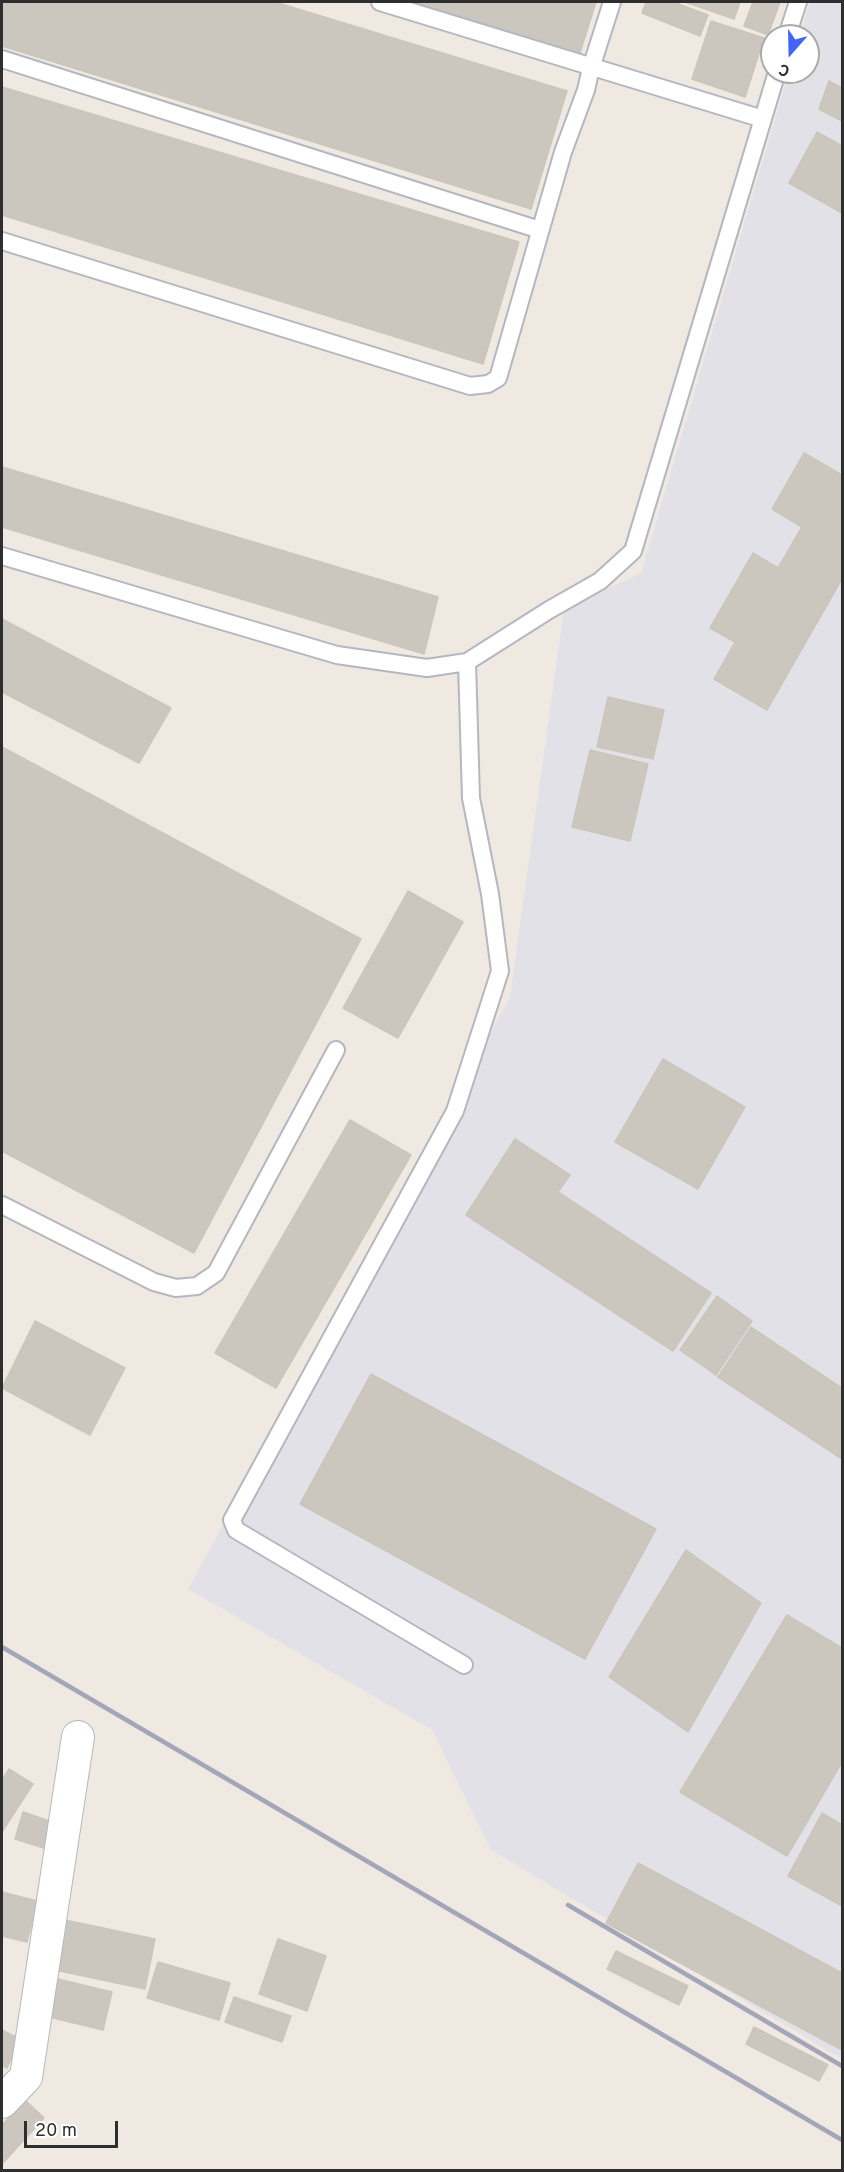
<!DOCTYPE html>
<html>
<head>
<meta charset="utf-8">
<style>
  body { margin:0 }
  #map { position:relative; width:844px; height:2172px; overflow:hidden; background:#efe9e1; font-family:Overpass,sans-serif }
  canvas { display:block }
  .frame { position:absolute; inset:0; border:3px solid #2e2e2e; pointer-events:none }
  .north { position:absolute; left:760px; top:24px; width:60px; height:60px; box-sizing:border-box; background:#fff; border:2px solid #ababab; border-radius:50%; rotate:200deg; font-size:16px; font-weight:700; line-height:24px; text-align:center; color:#2e2e2e }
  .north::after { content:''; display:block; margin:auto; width:21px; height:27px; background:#4264fb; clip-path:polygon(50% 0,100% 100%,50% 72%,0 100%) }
  .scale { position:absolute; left:24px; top:2121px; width:94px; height:27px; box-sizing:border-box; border:3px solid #2e2e2e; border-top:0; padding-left:8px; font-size:18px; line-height:21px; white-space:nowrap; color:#2e2e2e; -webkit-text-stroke:4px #fff; paint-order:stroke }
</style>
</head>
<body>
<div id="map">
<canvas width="844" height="2172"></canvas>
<div class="frame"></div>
<div class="north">С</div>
<div class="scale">20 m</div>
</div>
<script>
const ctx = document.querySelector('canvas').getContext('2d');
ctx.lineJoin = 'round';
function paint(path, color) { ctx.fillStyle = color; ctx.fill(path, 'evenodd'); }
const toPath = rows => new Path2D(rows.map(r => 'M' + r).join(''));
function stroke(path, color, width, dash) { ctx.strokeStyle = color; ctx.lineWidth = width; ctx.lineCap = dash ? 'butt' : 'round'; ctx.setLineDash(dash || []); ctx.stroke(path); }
const industrial = toPath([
  [810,2,842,2,842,2059,491,1850,432,1730,188,1589,510,997,564,609,641,573,789,72,808,72,808,36,800,36]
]);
const building = toPath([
  [2,2,275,2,567,91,531,209,2,46,2,2],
  [407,2,596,2,579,56,407,2],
  [646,2,673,2,708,15,700,36,642,13,646,2],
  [685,2,740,2,734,19,685,2],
  [753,2,780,2,768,35,744,26,753,2],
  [711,21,764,38,745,97,692,79,711,21],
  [829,81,842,88,842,121,819,109,829,81],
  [2,87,519,242,483,364,2,215,2,87],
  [817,132,842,146,842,213,789,183,817,132],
  [804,453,842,475,842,579,767,710,714,679,735,642,710,628,753,553,778,568,802,527,772,509,804,453],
  [2,467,438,597,424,654,2,527,2,467],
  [2,619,171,708,139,763,2,692,2,619],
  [608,697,664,710,653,759,597,747,608,697],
  [2,747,361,939,194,1253,2,1151,2,747],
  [590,750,648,764,630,841,572,827,590,750],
  [408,891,463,922,398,1038,343,1008,408,891],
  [663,1059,745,1107,698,1189,615,1142,663,1059],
  [350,1120,411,1155,276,1388,215,1353,350,1120],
  [515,1139,570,1175,558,1192,711,1293,673,1351,466,1215,515,1139],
  [717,1296,752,1321,716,1375,680,1350,717,1296],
  [35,1321,125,1368,90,1435,2,1388,35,1321],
  [751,1327,842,1388,842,1459,718,1377,751,1327],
  [371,1374,656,1529,585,1659,300,1504,371,1374],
  [686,1550,761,1603,688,1732,609,1677,686,1550],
  [787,1615,842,1648,842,1762,787,1856,680,1792,787,1615],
  [9,1769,33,1784,2,1832,2,1780,9,1769],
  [23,1812,55,1823,47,1849,15,1839,23,1812],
  [822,1813,842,1825,842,1906,788,1876,822,1813],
  [638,1863,842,1973,842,2050,606,1923,638,1863],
  [2,1892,37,1901,27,1942,2,1936,2,1892],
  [65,1920,155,1939,145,1989,55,1970,65,1920],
  [278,1939,326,1956,307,2011,259,1994,278,1939],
  [616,1951,688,1986,679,2005,607,1969,616,1951],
  [158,1962,230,1983,219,2020,147,1998,158,1962],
  [58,1979,112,1992,103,2030,49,2017,58,1979],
  [234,1997,291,2016,282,2042,225,2022,234,1997],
  [754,2027,828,2065,819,2081,746,2044,754,2027],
  [2,2030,20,2039,7,2068,2,2065,2,2030],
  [25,2100,44,2118,2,2164,2,2125,25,2100]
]);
const lane = toPath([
  [380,2,763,119],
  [787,36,798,2],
  [2,59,540,230],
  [2,241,470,386,488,384,498,378,563,152,586,90,591,68,612,2],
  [2,556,337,655,427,668,467,662,549,610,600,581,633,551,777,72],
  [2,1205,154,1282,176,1288,197,1286,216,1273,336,1050],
  [464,1665,236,1530,232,1520,455,1111,500,971,490,894,471,798,467,662]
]);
const street = toPath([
  [2,2102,26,2077,78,1737]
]);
const rail = toPath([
  [2,1647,842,2140],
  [568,1905,842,2066]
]);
paint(industrial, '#e3e1e8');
paint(building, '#cbc7bf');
stroke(building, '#cbc5ba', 1.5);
stroke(lane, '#b4b7c1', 20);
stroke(street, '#b4b7c1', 34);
stroke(lane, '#fff', 16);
stroke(street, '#fff', 32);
stroke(rail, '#a3a6b8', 4.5);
</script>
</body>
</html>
